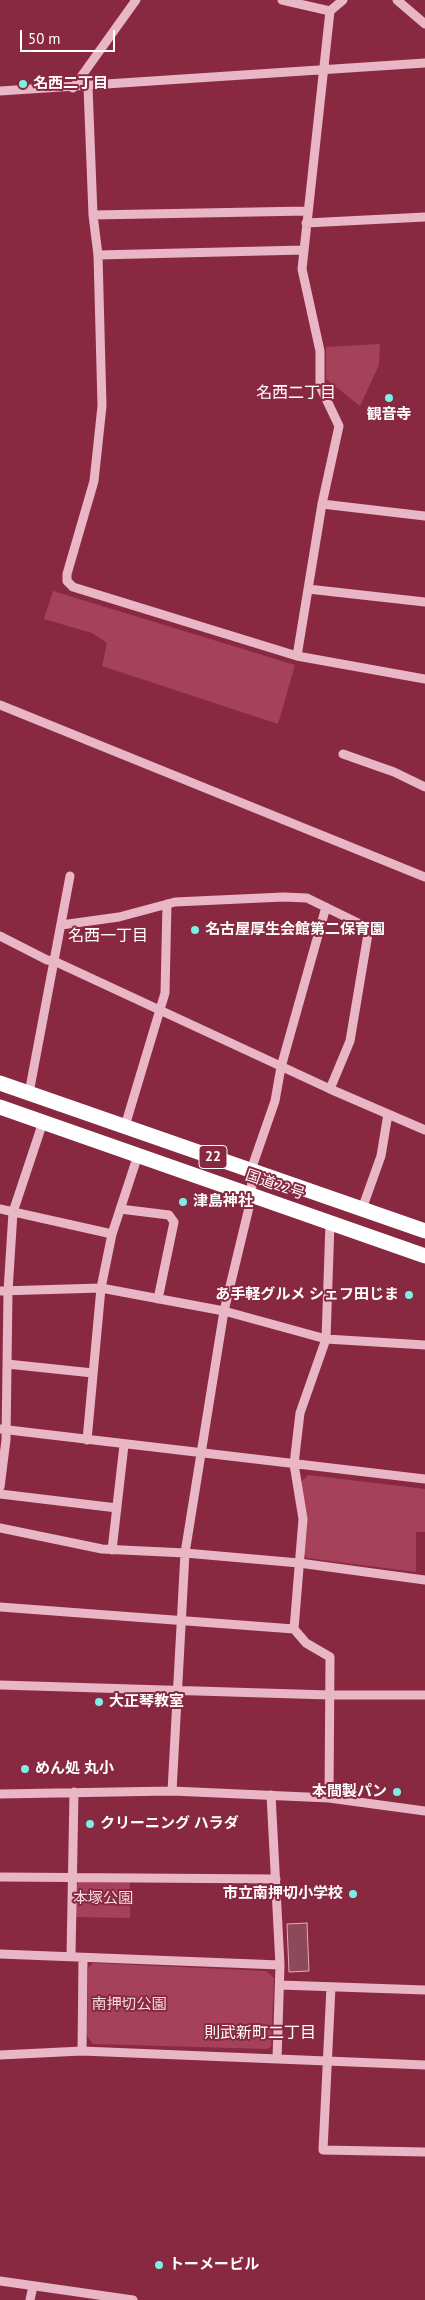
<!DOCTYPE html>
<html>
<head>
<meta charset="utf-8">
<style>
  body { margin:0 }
  #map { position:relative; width:425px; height:2300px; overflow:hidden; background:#882941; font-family:"PT Sans",sans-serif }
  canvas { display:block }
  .scale { position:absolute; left:20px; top:30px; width:95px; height:22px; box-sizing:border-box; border:2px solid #fff; border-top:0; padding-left:6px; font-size:15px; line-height:18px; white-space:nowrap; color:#fff; -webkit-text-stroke:4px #882941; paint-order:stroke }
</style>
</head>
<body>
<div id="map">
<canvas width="425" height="2300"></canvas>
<div class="scale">50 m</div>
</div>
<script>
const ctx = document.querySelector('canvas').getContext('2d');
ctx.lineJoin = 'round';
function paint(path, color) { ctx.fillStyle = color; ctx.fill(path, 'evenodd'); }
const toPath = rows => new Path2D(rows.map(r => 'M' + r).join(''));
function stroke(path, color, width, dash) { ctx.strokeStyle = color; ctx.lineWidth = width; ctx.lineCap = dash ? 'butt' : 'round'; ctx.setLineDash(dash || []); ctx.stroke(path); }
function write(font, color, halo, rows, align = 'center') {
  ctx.font = font + ' "PT Sans","Noto Sans JP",sans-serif'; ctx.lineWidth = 4; ctx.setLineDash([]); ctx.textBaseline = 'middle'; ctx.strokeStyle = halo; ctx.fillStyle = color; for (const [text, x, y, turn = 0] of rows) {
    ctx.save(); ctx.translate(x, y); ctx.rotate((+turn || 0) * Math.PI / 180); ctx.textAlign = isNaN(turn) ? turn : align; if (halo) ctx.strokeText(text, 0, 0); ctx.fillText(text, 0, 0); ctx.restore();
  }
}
const green = toPath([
  [380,344,379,365,360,406,326,379,326,347],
  [53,591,295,665,278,724,102,666,107,643,92,633,44,619],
  [308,1475,425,1489,425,1532,416,1532,416,1572,307,1558,304,1554,300,1483],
  [80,1881,130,1882,130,1918,75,1917,76,1885],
  [93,1963,266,1971,274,1978,271,2046,268,2049,93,2044,87,2036,88,1968]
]);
const water = toPath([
  [307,1923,309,1971,289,1972,287,1924,307,1923]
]);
const minor = toPath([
  [282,0,330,11],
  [397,0,425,24],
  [88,87,93,215,98,255,102,406,94,481,67,574,67,581,73,587,297,656,425,679],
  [73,88,136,0],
  [0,91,425,63],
  [93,215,308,211],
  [306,223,425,217],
  [98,255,304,250],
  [322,504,425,516],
  [308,589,425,602],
  [297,656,322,504,339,426,320,386,320,351,302,269,330,11,343,0],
  [0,705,425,877],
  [343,754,394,772,425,787],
  [61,925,119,917,175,902,283,897,307,898,360,924,366,928,368,934,350,1041,330,1089],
  [0,936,47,960,54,961,330,1089,425,1130],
  [29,1093,70,876],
  [125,1126,165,993,167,904],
  [0,1209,112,1234],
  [120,1209,169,1215,174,1222,158,1299],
  [362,1209,381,1156,388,1114],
  [0,1291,101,1288,224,1311,326,1339,425,1345],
  [7,1364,93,1373],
  [0,1429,425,1479],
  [87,1440,101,1288,112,1234,138,1155],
  [0,1487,6,1440,8,1291,13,1212,43,1122],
  [0,1494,117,1508],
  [0,1528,102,1549,185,1553,299,1563,425,1580],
  [112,1550,124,1445],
  [0,1607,294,1629],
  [0,1685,329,1695,425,1695],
  [172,1791,185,1553,224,1311,252,1195,251,1170,275,1101,281,1067,326,907],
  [0,1794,172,1791,329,1798,425,1811],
  [271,1795,280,1965,277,2059],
  [329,1798,330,1657,306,1643,294,1629,303,1519,294,1464,300,1413,326,1339,330,1223],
  [0,1877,276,1879],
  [0,1954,280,1965],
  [71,1956,74,1792],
  [280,1985,425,1990],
  [331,1987,323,2150,425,2152],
  [82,2051,83,1958],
  [0,2055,82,2051,425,2065],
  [0,2281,133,2300],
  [30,2300,33,2286]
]);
const highway = toPath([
  [0,1083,425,1231],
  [0,1107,425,1256]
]);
const markers = [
  [23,84,5,"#7defe4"],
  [389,398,5,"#7defe4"],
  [195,930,5,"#7defe4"],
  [183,1202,5,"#7defe4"],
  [409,1295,5,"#7defe4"],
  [99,1702,5,"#7defe4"],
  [25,1769,5,"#7defe4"],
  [397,1792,5,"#7defe4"],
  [90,1824,5,"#7defe4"],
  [353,1894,5,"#7defe4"],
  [159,2265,5,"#7defe4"]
];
const shields = [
  [213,1157,28]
];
const shieldNames = [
  ["22",213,1157]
];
const poiNames = [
  ["名西二丁目",33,84],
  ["観音寺",389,415,"center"],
  ["名古屋厚生会館第二保育園",205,930],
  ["津島神社",193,1202],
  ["あ手軽グルメ シェフ田じま",399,1295,"right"],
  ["大正琴教室",109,1702],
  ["めん処 丸小",35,1769],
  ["本間製パン",387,1792,"right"],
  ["クリーニング ハラダ",100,1824],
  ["市立南押切小学校",343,1894,"right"],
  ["トーメービル",169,2265]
];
const streetNames = [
  ["国道22号",275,1185,19]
];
const parkNames = [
  ["本塚公園",103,1899],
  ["南押切公園",129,2005]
];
const neighbourhoodNames = [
  ["名西二丁目",296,393],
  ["名西一丁目",108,936],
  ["則武新町二丁目",260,2033]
];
paint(green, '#a6415c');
paint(water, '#8c4959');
stroke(water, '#e8abbc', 1);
stroke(minor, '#e8b6c4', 9);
stroke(highway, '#fff', 15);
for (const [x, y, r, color] of markers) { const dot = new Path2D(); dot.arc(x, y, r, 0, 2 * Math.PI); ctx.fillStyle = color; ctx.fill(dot); stroke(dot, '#882941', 2); }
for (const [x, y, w] of shields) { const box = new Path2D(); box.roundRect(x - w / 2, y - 11.5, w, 23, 4); ctx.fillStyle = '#882941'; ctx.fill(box); stroke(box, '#fff', 1); }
write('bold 14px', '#fff', null, shieldNames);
write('bold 15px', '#fff', '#882941', poiNames, 'left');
write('15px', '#fff', '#882941', streetNames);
write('15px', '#f7dae2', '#882941', parkNames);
write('16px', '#fff', '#882941', neighbourhoodNames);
</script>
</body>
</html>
